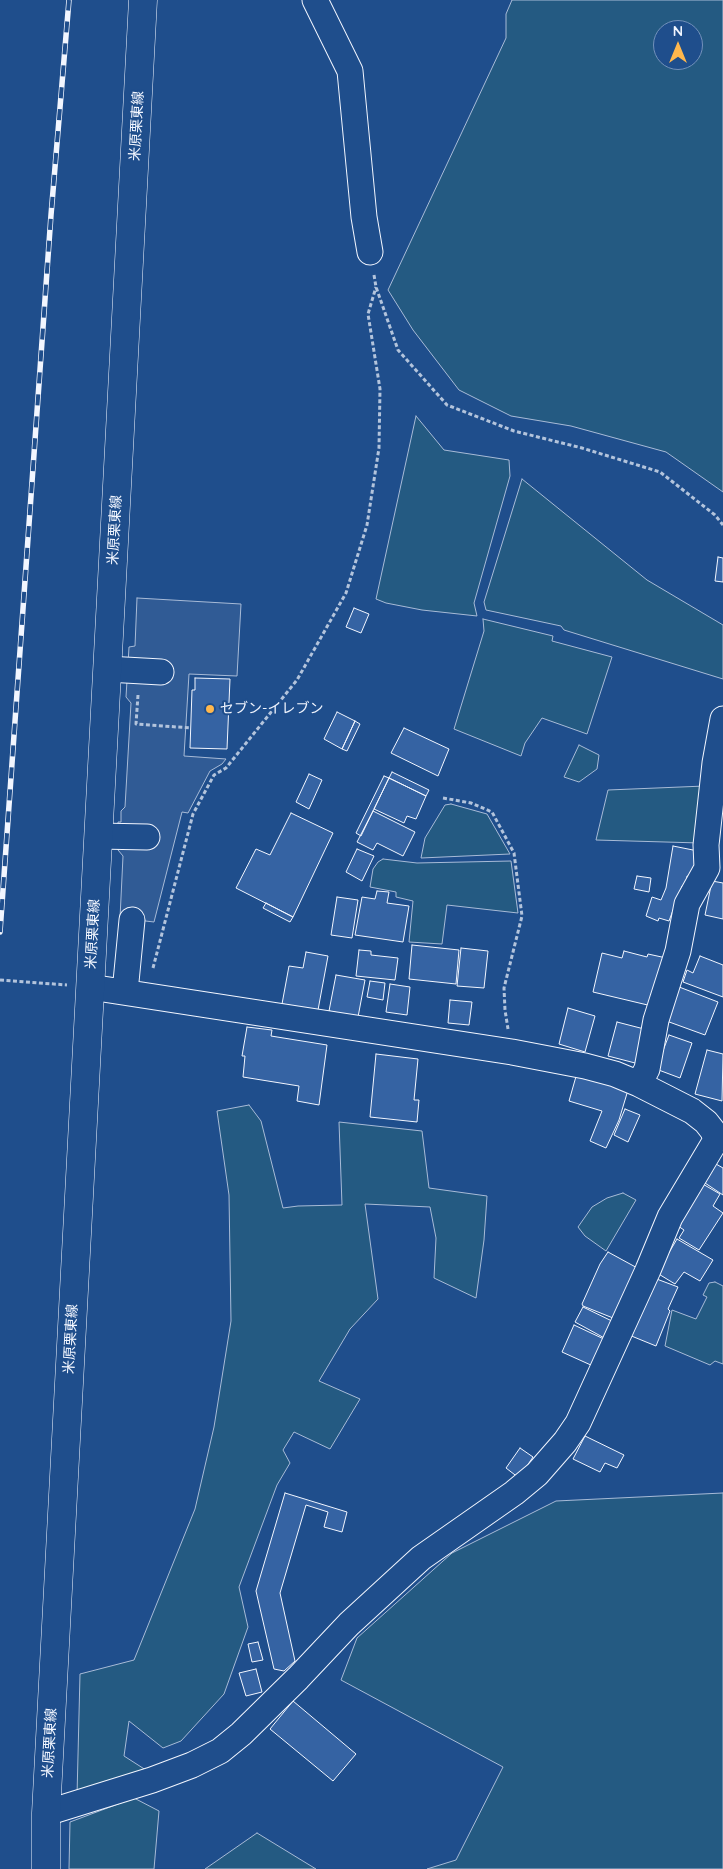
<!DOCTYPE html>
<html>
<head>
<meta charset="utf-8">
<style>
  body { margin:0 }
  #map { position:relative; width:723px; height:1869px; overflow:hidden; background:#1f4e8c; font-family:Quicksand,sans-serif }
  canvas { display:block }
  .north { position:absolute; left:653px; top:20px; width:50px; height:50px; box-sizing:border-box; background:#1f4e8c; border:1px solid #7391ba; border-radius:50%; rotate:0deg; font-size:14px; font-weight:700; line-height:20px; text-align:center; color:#f2f6ff }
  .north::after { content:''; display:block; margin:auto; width:18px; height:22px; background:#ffb74d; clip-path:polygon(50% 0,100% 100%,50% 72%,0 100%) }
</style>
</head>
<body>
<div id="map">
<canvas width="723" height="1869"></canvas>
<div class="north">N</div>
</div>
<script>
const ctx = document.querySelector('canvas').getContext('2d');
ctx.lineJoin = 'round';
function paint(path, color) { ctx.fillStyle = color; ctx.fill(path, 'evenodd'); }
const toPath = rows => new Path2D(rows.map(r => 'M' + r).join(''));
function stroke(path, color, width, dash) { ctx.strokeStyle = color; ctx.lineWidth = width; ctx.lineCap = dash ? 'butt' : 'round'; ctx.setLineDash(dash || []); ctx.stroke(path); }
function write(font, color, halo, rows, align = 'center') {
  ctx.font = font + ' Quicksand,"Noto Sans JP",sans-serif'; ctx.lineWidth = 4; ctx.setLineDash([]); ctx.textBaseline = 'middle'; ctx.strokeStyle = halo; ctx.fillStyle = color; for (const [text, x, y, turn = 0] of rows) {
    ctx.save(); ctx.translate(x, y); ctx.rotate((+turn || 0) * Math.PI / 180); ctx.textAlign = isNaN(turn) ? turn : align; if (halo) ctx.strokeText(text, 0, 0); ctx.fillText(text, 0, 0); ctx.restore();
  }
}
const green = toPath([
  [512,0,723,0,723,492,666,452,571,426,511,416,459,390,413,330,388,290,506,38,506,14,512,0],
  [663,30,693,30,693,60,663,60,663,30],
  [416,416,444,450,509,460,510,476,474,603,477,616,422,610,386,603,376,599,416,416],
  [522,479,647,580,723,625,723,679,564,630,561,626,486,610,484,602,522,479],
  [483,619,553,636,552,641,612,657,587,734,542,718,525,743,521,756,454,729,484,631,483,619],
  [579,745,599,755,597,769,579,782,564,777,579,745],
  [705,786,700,843,596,840,608,790,705,786],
  [451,804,487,814,510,854,421,858,425,838,445,805,451,804],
  [383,859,417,863,511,861,518,913,447,905,442,944,409,942,413,901,396,897,396,892,370,887,373,869,378,862,383,859],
  [249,1105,261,1121,283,1208,298,1206,342,1205,339,1122,422,1131,429,1188,487,1196,484,1240,476,1298,434,1278,436,1238,430,1207,365,1204,378,1299,350,1329,319,1381,360,1399,330,1449,294,1432,283,1450,290,1463,277,1485,239,1587,248,1627,224,1694,181,1741,163,1748,129,1721,124,1756,149,1772,77,1796,80,1674,134,1660,195,1509,214,1427,231,1321,229,1195,217,1111,249,1105],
  [623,1193,636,1200,606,1251,585,1236,578,1227,592,1207,607,1198,623,1193],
  [715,1282,723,1286,723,1364,715,1361,710,1365,665,1346,672,1310,696,1319,707,1297,703,1295,709,1283,715,1282],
  [723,1493,723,1869,427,1869,456,1860,503,1767,341,1680,357,1638,452,1553,556,1501,723,1493],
  [134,1798,159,1811,154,1869,69,1869,70,1822,134,1798],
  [257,1833,316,1869,205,1869,257,1833]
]);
const parking = toPath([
  [137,598,241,604,237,676,189,674,184,756,226,759,222,764,210,771,188,813,182,812,154,922,120,918,123,856,118,850,118,822,121,822,121,811,125,807,131,703,126,697,129,647,135,646,137,598]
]);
const building = toPath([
  [718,557,723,558,723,582,715,581,718,557],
  [354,608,369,614,361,633,346,627,354,608],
  [195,678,230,679,227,749,190,748,192,690,195,690,195,678],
  [337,712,355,721,342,749,324,739,337,712],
  [355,721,360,724,347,751,342,749,355,721],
  [404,728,449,749,438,776,391,753,404,728],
  [392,772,429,790,426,796,389,778,392,772],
  [309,774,322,780,309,809,296,802,309,774],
  [384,776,389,778,361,836,356,833,384,776],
  [389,778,426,796,416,819,407,816,404,823,374,809,389,778],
  [373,811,415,832,403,856,377,843,373,850,357,842,373,811],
  [291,813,333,833,293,917,236,888,256,849,270,855,291,813],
  [673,846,703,852,698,878,687,876,686,886,682,886,669,921,659,918,658,921,646,916,652,897,661,900,666,888,673,846],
  [357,849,374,856,362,881,346,872,357,849],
  [637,876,651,878,649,892,634,889,637,876],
  [712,881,723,883,723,919,705,915,712,881],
  [377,891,389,892,387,903,409,906,403,942,355,935,362,897,375,899,377,891],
  [337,897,358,900,352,938,331,935,337,897],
  [266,903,293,917,290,922,263,908,266,903],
  [412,945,459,950,456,984,409,979,412,945],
  [461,948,488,951,484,988,457,986,461,948],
  [359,950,371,951,371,955,398,958,395,980,356,976,359,950],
  [624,951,647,957,648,954,671,959,656,1007,593,992,602,953,622,958,624,951],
  [306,952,328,956,318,1010,282,1004,289,966,303,968,306,952],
  [700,956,723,965,723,997,683,982,687,970,693,973,700,956],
  [336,975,365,980,358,1017,329,1011,336,975],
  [370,981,385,983,383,1000,367,997,370,981],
  [390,984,410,987,407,1015,386,1012,390,984],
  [674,985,718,1002,705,1035,661,1019,674,985],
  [450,1000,472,1002,469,1025,448,1023,450,1000],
  [568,1008,595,1016,585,1052,559,1044,568,1008],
  [617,1022,648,1030,639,1064,608,1056,617,1022],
  [247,1027,272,1030,271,1036,327,1045,319,1105,297,1101,299,1086,243,1077,245,1056,242,1056,247,1027],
  [669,1035,692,1043,680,1078,656,1069,669,1035],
  [707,1050,723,1054,722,1101,695,1094,707,1050],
  [376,1054,418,1059,414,1100,419,1100,417,1122,370,1117,376,1054],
  [577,1073,628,1090,619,1120,606,1148,590,1141,602,1111,569,1101,577,1073],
  [625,1109,640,1115,628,1142,614,1135,625,1109],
  [716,1164,723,1168,723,1195,705,1183,716,1164],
  [701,1183,720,1194,713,1206,723,1213,699,1250,679,1238,684,1230,675,1224,701,1183],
  [677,1239,713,1260,700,1281,684,1272,675,1284,657,1273,677,1239],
  [608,1252,641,1270,618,1320,583,1306,582,1304,600,1264,608,1252],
  [654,1278,678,1287,668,1309,670,1311,656,1346,629,1335,654,1278],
  [583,1307,616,1323,608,1340,575,1322,583,1307],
  [574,1325,606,1340,593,1366,562,1352,574,1325],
  [585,1436,624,1455,617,1468,605,1463,600,1472,573,1459,585,1436],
  [520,1448,533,1457,519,1478,506,1468,520,1448],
  [285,1493,347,1512,342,1532,324,1527,328,1512,306,1505,280,1593,295,1661,284,1671,274,1669,256,1591,285,1493],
  [258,1642,263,1660,252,1662,248,1644,258,1642],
  [256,1669,262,1692,246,1696,239,1673,256,1669],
  [293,1701,356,1754,333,1781,270,1729,293,1701]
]);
const path = toPath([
  [374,275,376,287,398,350,447,405,514,431,582,448,660,472,715,515,723,525],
  [138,695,136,724,191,728],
  [443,798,471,803,492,812,514,853,522,916,504,988,505,1010,508,1029],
  [153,968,193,814,214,775,226,768,297,680,346,593,367,525,379,448,380,389,368,314,376,287],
  [0,980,67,985]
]);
const minor = toPath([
  [315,0,350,71,364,217,370,252],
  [107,669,161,672],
  [99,836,147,837],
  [90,987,512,1052,585,1066,615,1074,639,1084,692,1111,706,1122,713,1131,716,1140],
  [125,992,132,920],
  [639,1084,647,1069,656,1020,678,951,687,904,707,868,706,845,715,763,723,719],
  [46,1813,152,1780,192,1765,220,1751,241,1734,298,1678,349,1624,421,1558,514,1493,537,1474,565,1442,578,1423,648,1270,670,1217,716,1140]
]);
const major = toPath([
  [46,1869,46,1813,143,0]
]);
const rail = toPath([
  [0,932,51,215,69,0]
]);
const markers = [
  [210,709,5,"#ffb74d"]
];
const streetNames = [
  ["米原栗東線",137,126,-87],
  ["米原栗東線",115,530,-87],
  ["米原栗東線",93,934,-87],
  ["米原栗東線",71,1339,-87],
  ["米原栗東線",50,1743,-87]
];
const poiNames = [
  ["セブン-イレブン",220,709]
];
paint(green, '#245a82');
stroke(green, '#a8bbd7', 1);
paint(parking, '#305b95');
stroke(parking, '#a8bbd7', 1);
paint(building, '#3563a3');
stroke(building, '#f2f6ff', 1);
stroke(minor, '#f2f6ff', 27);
stroke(major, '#f2f6ff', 29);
stroke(path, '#b3c4dc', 3, [4, 2.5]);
stroke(minor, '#1f4e8c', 25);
stroke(major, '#1f4e8c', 28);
stroke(rail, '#f2f6ff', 5.5);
stroke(rail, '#1f4e8c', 4, [11]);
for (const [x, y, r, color] of markers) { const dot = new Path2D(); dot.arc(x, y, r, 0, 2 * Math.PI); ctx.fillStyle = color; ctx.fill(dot); stroke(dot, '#1f4e8c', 2); }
write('14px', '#f2f6ff', '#1f4e8c', streetNames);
write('14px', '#f2f6ff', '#1f4e8c', poiNames, 'left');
</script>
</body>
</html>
